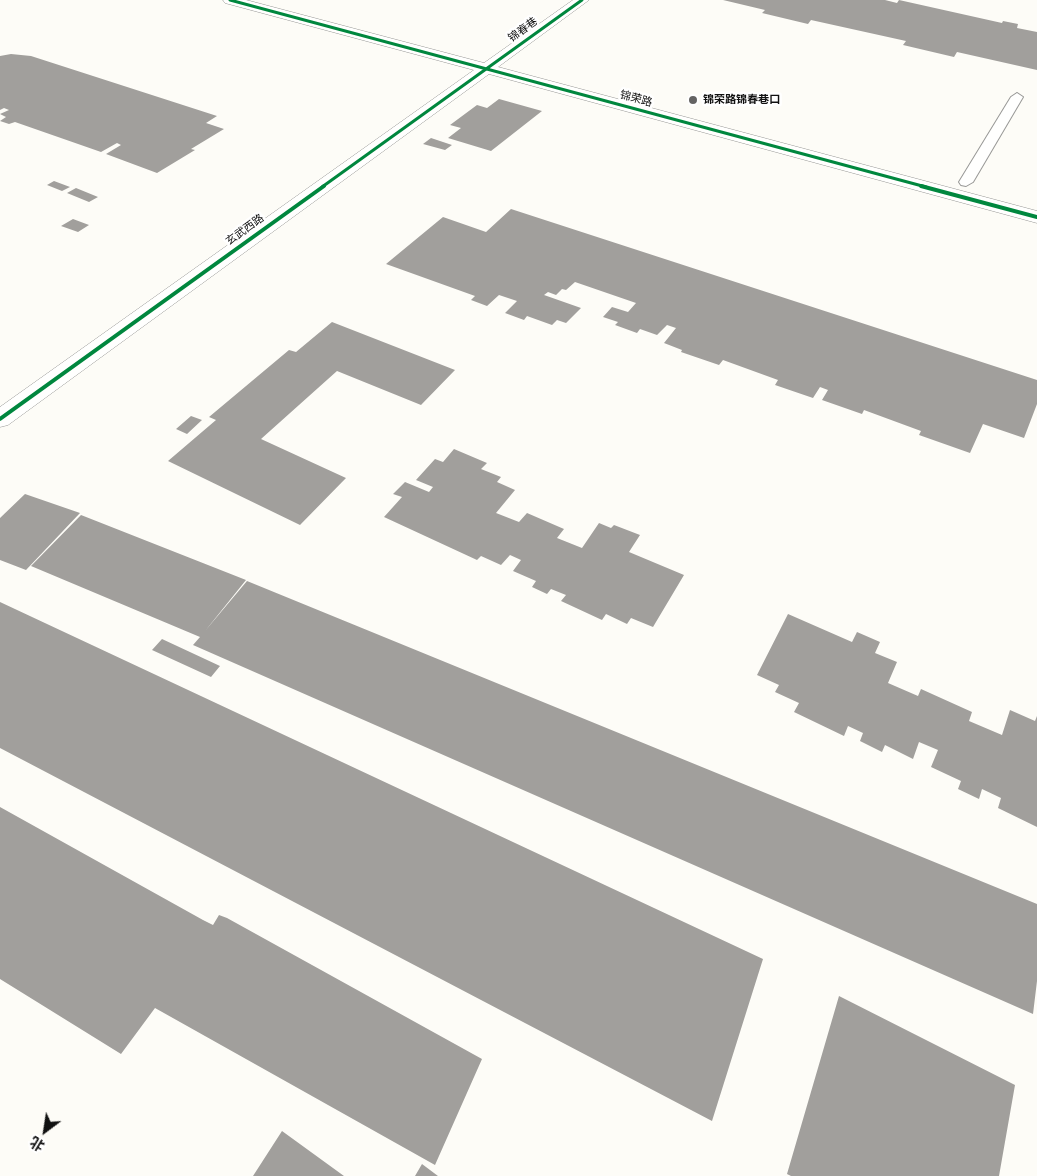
<!DOCTYPE html>
<html>
<head>
<meta charset="utf-8">
<style>
  body { margin:0 }
  #map { position:relative; width:1037px; height:1176px; overflow:hidden; background:#fdfcf7; font-family:Merriweather,"Noto Sans SC",serif }
  canvas { display:block }
  .north { position:absolute; left:20px; top:1106px; width:50px; height:50px; -webkit-text-stroke:4px #fff; paint-order:stroke; rotate:211deg; font-size:14px; font-weight:700; line-height:20px; text-align:center; color:#111 }
  .north::after { content:''; display:block; margin:auto; width:18px; height:22px; background:#111; clip-path:polygon(50% 0,100% 100%,50% 72%,0 100%) }
</style>
</head>
<body>
<div id="map">
<canvas width="1037" height="1176"></canvas>
<div class="north">北</div>
</div>
<script>
const ctx = document.querySelector('canvas').getContext('2d');
ctx.lineJoin = 'round';
function paint(path, color) { ctx.fillStyle = color; ctx.fill(path, 'evenodd'); }
const toPath = rows => new Path2D(rows.map(r => 'M' + r).join(''));
function stroke(path, color, width, dash) { ctx.strokeStyle = color; ctx.lineWidth = width; ctx.lineCap = dash ? 'butt' : 'round'; ctx.setLineDash(dash || []); ctx.stroke(path); }
function write(font, color, halo, rows, align = 'center') {
  ctx.font = font + ' Merriweather,"Noto Sans SC",serif'; ctx.lineWidth = 5; ctx.setLineDash([]); ctx.textBaseline = 'middle'; ctx.strokeStyle = halo; ctx.fillStyle = color; for (const [text, x, y, turn = 0] of rows) {
    ctx.save(); ctx.translate(x, y); ctx.rotate((+turn || 0) * Math.PI / 180); ctx.textAlign = isNaN(turn) ? turn : align; if (halo) ctx.strokeText(text, 0, 0); ctx.fillText(text, 0, 0); ctx.restore();
  }
}
const building = toPath([
  [723,0,885,0,897,3,899,0,1002,23,1003,21,1018,24,1017,28,1037,32,1037,70,957,52,954,57,903,45,906,41,811,20,808,24,762,13,765,10],
  [11,54,31,56,217,116,206,123,224,129,191,149,195,150,157,173,106,154,121,145,117,143,101,152,15,122,9,124,0,121,6,117,0,114,9,110,4,108,0,110,0,56],
  [499,99,542,111,491,151,448,138,461,128,450,125,477,105,487,108],
  [431,138,452,145,445,150,423,144],
  [54,181,70,187,62,191,47,185],
  [76,188,98,197,89,202,67,193],
  [511,209,1037,380,1037,404,1024,438,983,424,970,453,919,435,921,431,864,410,862,414,822,400,828,390,820,387,813,398,775,385,778,380,723,360,719,365,681,352,682,350,664,343,676,328,667,325,657,335,640,329,637,333,615,325,618,322,603,317,612,307,628,312,636,303,575,282,566,290,562,289,556,295,548,292,544,295,581,308,566,323,557,320,552,325,527,316,524,320,505,313,517,301,499,295,487,306,471,300,475,296,386,264,443,217,486,232],
  [73,219,89,225,78,232,61,226],
  [332,322,455,370,421,405,337,371,261,439,346,478,300,525,168,461,216,420,209,417,289,350,296,352],
  [191,416,202,420,187,434,176,429],
  [454,449,487,463,481,469,501,477,497,482,515,490,496,513,519,522,527,513,564,529,557,538,582,548,599,523,611,528,614,525,640,535,629,552,684,575,653,627,631,618,627,624,606,614,602,620,561,601,566,595,551,589,547,594,532,587,536,581,513,571,521,560,510,555,501,565,481,556,477,560,384,517,402,497,393,494,405,482,429,492,433,487,416,480,435,459,443,462],
  [25,494,80,513,26,570,0,560,0,518],
  [81,515,246,580,205,631,247,581,1037,904,1037,981,1033,1014,193,645,200,637,31,566],
  [0,602,763,959,712,1121,0,748],
  [788,614,852,642,857,632,880,642,875,653,897,662,888,683,918,696,921,689,972,712,969,721,1002,735,1010,710,1035,721,1037,716,1037,827,998,808,1001,798,982,789,979,799,958,789,961,781,931,767,938,750,919,742,913,759,885,745,882,752,860,741,863,733,848,726,844,736,794,712,799,703,775,692,779,685,757,675],
  [162,639,220,666,211,677,152,650],
  [0,807,203,920,213,925,219,915,227,918,482,1059,435,1165,155,1008,121,1054,0,979],
  [839,996,1015,1085,999,1176,791,1176,787,1174],
  [282,1131,344,1176,253,1176],
  [422,1164,438,1176,415,1176]
]);
const service = toPath([
  [1017,93,1023,97,973,182,966,186,961,185,959,182,1011,97,1017,93]
]);
const tertiary = toPath([
  [223,0,246,0,484,63,573,0,589,0,498,67,1037,211,1037,223,489,74,8,425,0,427,0,407,474,70,225,3,223,0]
]);
const cyclewayFar1 = toPath([
  [230,0,926,187],
  [322,187,582,0]
]);
const cycleway = toPath([
  [921,186,1037,217],
  [0,419,324,186]
]);
const markers = [
  [693,100,5,"#646362"]
];
const farStreetnames = [
  ["锦春巷",523,30,-36],
  ["锦荣路",636,99,15],
  ["玄武西路",245,230,-36]
];
const farPoinames = [
  ["锦荣路锦春巷口",703,100]
];
paint(building, '#a19f9c');
stroke(service, '#979795', 2);
stroke(tertiary, '#979795', 1);
paint(service, '#fffffe');
paint(tertiary, '#fffffe');
stroke(cyclewayFar1, '#00873e', 3);
stroke(cycleway, '#00873e', 4);
for (const [x, y, r, color] of markers) { const dot = new Path2D(); dot.arc(x, y, r, 0, 2 * Math.PI); ctx.fillStyle = color; ctx.fill(dot); stroke(dot, '#fff', 2); }
write('11px', '#111', '#fff', farStreetnames);
write('bold 11px', '#111', '#fff', farPoinames, 'left');
</script>
</body>
</html>
